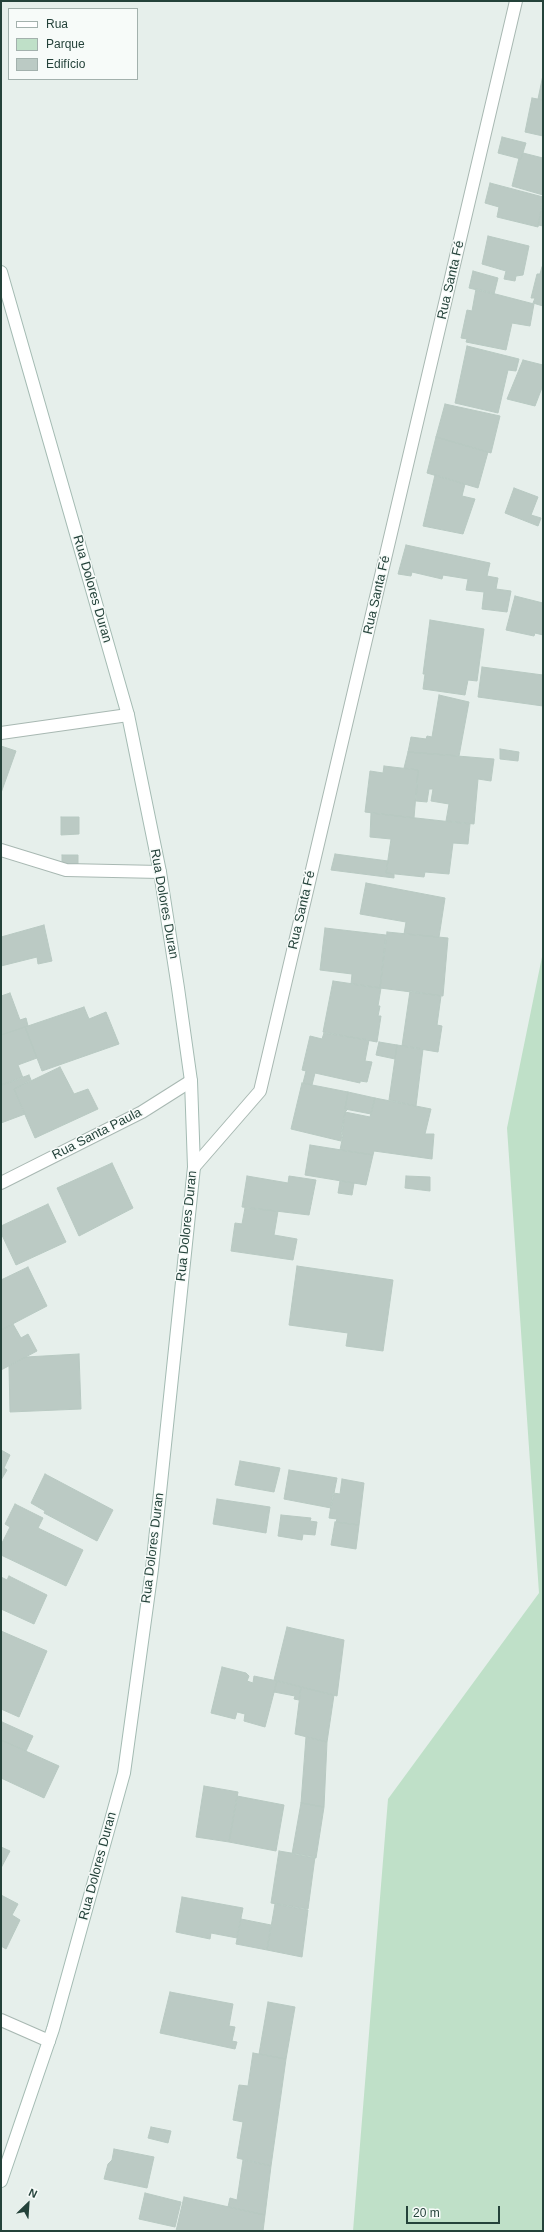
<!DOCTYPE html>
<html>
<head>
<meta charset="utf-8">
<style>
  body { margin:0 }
  #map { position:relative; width:544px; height:2232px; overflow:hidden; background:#e6efeb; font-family:Helvetica,sans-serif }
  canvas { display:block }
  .frame { position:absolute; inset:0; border:2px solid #24423a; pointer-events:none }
  .legend { position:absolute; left:8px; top:8px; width:130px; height:72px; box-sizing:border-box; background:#f7fbf9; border:1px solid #a3b1ad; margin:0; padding:5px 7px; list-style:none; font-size:12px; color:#24423a }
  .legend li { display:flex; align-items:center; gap:8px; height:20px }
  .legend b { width:20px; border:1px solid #a3b1ad }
  .north { position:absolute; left:8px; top:2184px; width:40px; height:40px; -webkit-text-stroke:3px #f7fbf9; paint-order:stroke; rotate:25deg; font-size:11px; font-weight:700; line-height:16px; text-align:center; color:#24423a }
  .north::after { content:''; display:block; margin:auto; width:14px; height:18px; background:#24423a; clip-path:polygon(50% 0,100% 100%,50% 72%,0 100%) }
  .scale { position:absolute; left:406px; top:2206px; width:94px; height:18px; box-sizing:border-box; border:2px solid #24423a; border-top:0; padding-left:5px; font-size:12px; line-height:14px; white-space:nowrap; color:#24423a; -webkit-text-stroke:3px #f7fbf9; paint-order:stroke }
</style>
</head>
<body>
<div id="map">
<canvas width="544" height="2232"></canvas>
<div class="frame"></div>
<ul class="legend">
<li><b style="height:5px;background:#fff"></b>Rua</li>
<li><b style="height:11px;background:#bfe0c8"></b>Parque</li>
<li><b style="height:11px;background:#bbcac4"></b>Edifício</li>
</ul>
<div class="north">N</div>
<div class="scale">20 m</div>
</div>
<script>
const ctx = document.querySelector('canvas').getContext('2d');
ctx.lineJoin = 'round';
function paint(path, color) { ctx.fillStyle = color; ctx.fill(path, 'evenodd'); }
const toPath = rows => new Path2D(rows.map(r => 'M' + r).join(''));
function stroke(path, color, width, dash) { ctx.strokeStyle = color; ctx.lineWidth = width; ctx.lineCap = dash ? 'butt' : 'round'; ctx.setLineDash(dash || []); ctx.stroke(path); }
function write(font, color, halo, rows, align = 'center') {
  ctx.font = font + ' Helvetica,sans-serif'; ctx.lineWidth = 3; ctx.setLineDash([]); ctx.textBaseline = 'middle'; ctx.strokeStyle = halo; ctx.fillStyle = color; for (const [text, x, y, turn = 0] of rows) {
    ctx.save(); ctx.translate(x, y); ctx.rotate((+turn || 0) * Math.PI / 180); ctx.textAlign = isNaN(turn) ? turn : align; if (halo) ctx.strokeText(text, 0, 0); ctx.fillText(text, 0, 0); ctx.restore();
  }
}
const green = toPath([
  [543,952,543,2231,353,2231,388,1799,539,1593,507,1128]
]);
const building = toPath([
  [543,75,543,100,538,99,543,75],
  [532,98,543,100,543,136,525,132,532,98],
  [502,137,526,143,521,159,498,153,502,137],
  [523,153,543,158,543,195,512,186,519,158,521,159,523,153],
  [490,183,543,197,538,227,497,217,499,207,485,203,490,183],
  [543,202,543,226,538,225,543,202],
  [488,236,529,246,523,275,516,276,515,281,504,279,506,271,482,264,488,236],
  [542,267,543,267,543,306,533,303,535,298,531,298,537,274,540,274,542,267],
  [473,271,498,278,494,294,469,288,473,271],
  [476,289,534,304,530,326,512,323,506,350,466,342,467,339,461,338,467,310,472,311,476,289],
  [467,346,519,359,516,371,508,370,498,413,455,403,467,346],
  [523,360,543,365,543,385,535,406,507,399,523,360],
  [445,404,500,416,491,453,436,437,445,404],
  [436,437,488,452,478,488,427,473,436,437],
  [435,475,465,484,462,496,475,499,463,534,423,526,435,475],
  [514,488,538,497,531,515,541,518,538,526,505,513,514,488],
  [406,545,490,563,487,576,498,578,496,589,511,591,507,612,482,609,484,592,466,590,468,579,443,575,442,579,412,572,411,576,398,574,406,545],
  [515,596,543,603,543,635,535,633,534,636,506,630,515,596],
  [430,620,484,629,477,681,468,680,465,695,423,689,425,674,423,674,430,620],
  [482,667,543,675,543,706,478,697,482,667],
  [439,695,469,702,459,756,408,752,411,737,426,739,427,736,432,737,439,695],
  [1,746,16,751,1,793,1,746],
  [500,749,519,752,518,761,500,759,500,749],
  [408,752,494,759,491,781,478,779,474,824,446,821,449,804,431,801,433,789,429,789,427,802,416,801,418,770,404,768,408,752],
  [384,766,418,770,414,818,365,812,370,771,383,773,384,766],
  [371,813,470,824,468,844,453,843,449,874,425,872,424,877,386,873,391,839,370,837,371,813],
  [61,817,79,817,79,834,61,835,61,817],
  [335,854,388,861,386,873,394,874,394,878,331,870,335,854],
  [62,855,78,855,78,866,62,866,62,855],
  [366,883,445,898,439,937,404,934,406,922,360,914,366,883],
  [44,925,52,961,38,964,37,957,1,966,1,937,44,925],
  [325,928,386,935,380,988,351,984,352,974,320,970,325,928],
  [387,932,448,938,443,996,380,988,387,932],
  [333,981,381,988,378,1006,380,1006,378,1016,381,1016,377,1042,323,1032,333,981],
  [410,991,441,996,437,1025,442,1026,438,1052,402,1046,410,991],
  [10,993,20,1020,26,1018,28,1026,1,1035,1,996,10,993],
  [84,1007,89,1019,106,1012,119,1044,42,1071,25,1027,84,1007],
  [25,1027,37,1058,18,1065,23,1078,1,1085,1,1035,25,1027],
  [324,1033,369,1040,365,1061,372,1062,367,1082,360,1081,360,1083,315,1073,312,1085,303,1083,306,1071,302,1070,310,1036,322,1039,324,1033],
  [379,1042,397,1045,395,1059,376,1055,379,1042],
  [397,1045,423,1049,416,1106,389,1100,397,1045],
  [60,1067,74,1094,88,1089,98,1109,35,1138,14,1089,60,1067],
  [29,1075,31,1080,14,1089,25,1114,1,1123,1,1085,29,1075],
  [302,1083,348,1092,345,1109,348,1109,345,1112,341,1141,291,1129,302,1083],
  [348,1092,375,1098,371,1114,345,1109,348,1092],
  [375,1098,431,1109,425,1134,434,1134,432,1159,374,1151,373,1155,340,1150,343,1135,341,1134,345,1112,370,1117,375,1098],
  [310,1145,373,1155,366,1185,305,1175,310,1145],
  [112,1163,133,1208,79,1236,57,1188,112,1163],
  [247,1176,288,1183,289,1176,316,1180,309,1215,242,1207,247,1176],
  [406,1176,430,1177,430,1191,405,1188,406,1176],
  [340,1181,354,1183,352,1195,338,1193,340,1181],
  [48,1204,66,1242,16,1265,1,1233,1,1226,48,1204],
  [245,1208,278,1211,274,1235,297,1239,293,1260,231,1251,235,1223,242,1224,245,1208],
  [297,1266,393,1280,383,1351,346,1346,348,1333,289,1325,297,1266],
  [28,1267,47,1306,1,1330,1,1280,28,1267],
  [13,1324,21,1338,28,1334,37,1351,1,1370,1,1330,13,1324],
  [79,1354,81,1409,10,1412,9,1366,26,1357,79,1354],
  [1,1450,10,1455,4,1468,7,1470,1,1480,1,1450],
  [240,1461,280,1468,274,1492,235,1485,240,1461],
  [289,1470,337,1478,331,1508,284,1499,289,1470],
  [45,1474,113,1510,97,1541,44,1513,45,1511,31,1503,45,1474],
  [342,1479,364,1483,359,1525,336,1522,337,1519,329,1518,333,1493,340,1494,342,1479],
  [217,1499,270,1507,266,1533,213,1524,217,1499],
  [15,1504,43,1518,38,1528,83,1550,66,1586,1,1555,1,1545,10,1527,5,1524,15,1504],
  [281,1515,311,1518,310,1521,317,1522,315,1535,303,1534,302,1540,278,1536,281,1515],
  [335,1522,359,1525,356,1549,331,1545,335,1522],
  [9,1576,47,1595,34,1624,1,1609,1,1577,7,1580,9,1576],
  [287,1627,344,1640,337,1696,274,1680,287,1627],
  [1,1631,47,1651,19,1717,1,1709,1,1631],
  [222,1667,246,1673,249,1676,247,1681,253,1683,254,1676,277,1681,265,1727,244,1721,245,1714,237,1712,235,1719,211,1713,222,1667],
  [277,1681,301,1687,299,1700,294,1699,295,1696,274,1692,277,1681],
  [301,1687,334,1695,327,1742,295,1734,301,1687],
  [2,1722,33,1736,26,1751,1,1740,2,1722],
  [306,1737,327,1742,324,1807,301,1803,306,1737],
  [1,1740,59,1766,44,1798,1,1778,1,1740],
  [204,1786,238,1792,229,1842,196,1837,204,1786],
  [237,1796,284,1805,276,1851,229,1842,237,1796],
  [301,1803,324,1807,316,1858,292,1854,301,1803],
  [1,1847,10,1851,1,1868,1,1847],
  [279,1851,315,1857,308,1909,271,1903,279,1851],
  [1,1895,18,1904,12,1915,20,1920,6,1949,1,1946,1,1895],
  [182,1897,243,1908,237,1938,211,1933,210,1939,176,1932,182,1897],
  [275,1904,308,1910,302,1957,267,1950,275,1904],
  [241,1919,271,1925,267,1950,236,1944,241,1919],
  [170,1992,233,2004,229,2026,235,2027,232,2041,237,2042,235,2049,160,2033,170,1992],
  [268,2002,295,2007,286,2059,259,2054,268,2002],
  [253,2053,286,2059,271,2166,237,2158,243,2122,233,2120,239,2085,248,2086,253,2053],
  [151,2127,171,2131,168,2143,148,2138,151,2127],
  [114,2149,154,2157,147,2188,104,2179,108,2164,112,2160,114,2149],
  [243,2160,271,2166,265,2215,228,2207,230,2198,237,2200,243,2160],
  [145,2193,181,2202,175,2227,139,2219,145,2193],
  [184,2197,265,2215,263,2231,176,2231,184,2197]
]);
const lane = toPath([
  [1,733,128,715],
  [1,850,66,870,160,872],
  [1,2020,49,2041]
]);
const street = toPath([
  [194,1167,260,1091,516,1],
  [1,1183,142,1112,191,1081]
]);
const secondary = toPath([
  [1,272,128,715,160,872,178,988,191,1081,194,1167,152,1569,124,1773,53,2029,1,2181]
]);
const streetNames = [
  ["Rua Santa Fé",451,280,-77],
  ["Rua Dolores Duran",92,589,74],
  ["Rua Santa Fé",377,595,-77],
  ["Rua Dolores Duran",164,904,80],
  ["Rua Santa Fé",302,910,-77],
  ["Rua Santa Paula",97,1134,-27],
  ["Rua Dolores Duran",187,1226,-84],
  ["Rua Dolores Duran",153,1548,-83],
  ["Rua Dolores Duran",98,1866,-75]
];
paint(green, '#bfe0c8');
paint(building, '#bbcac4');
stroke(building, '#b8c9c2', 1);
stroke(lane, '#a8b8b2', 14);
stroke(street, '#a8b8b2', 14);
stroke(secondary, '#a4bbb3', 14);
stroke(lane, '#fff', 12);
stroke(street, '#fff', 12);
stroke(secondary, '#fff', 12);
write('13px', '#24423a', '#f7fbf9', streetNames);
</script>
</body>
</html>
